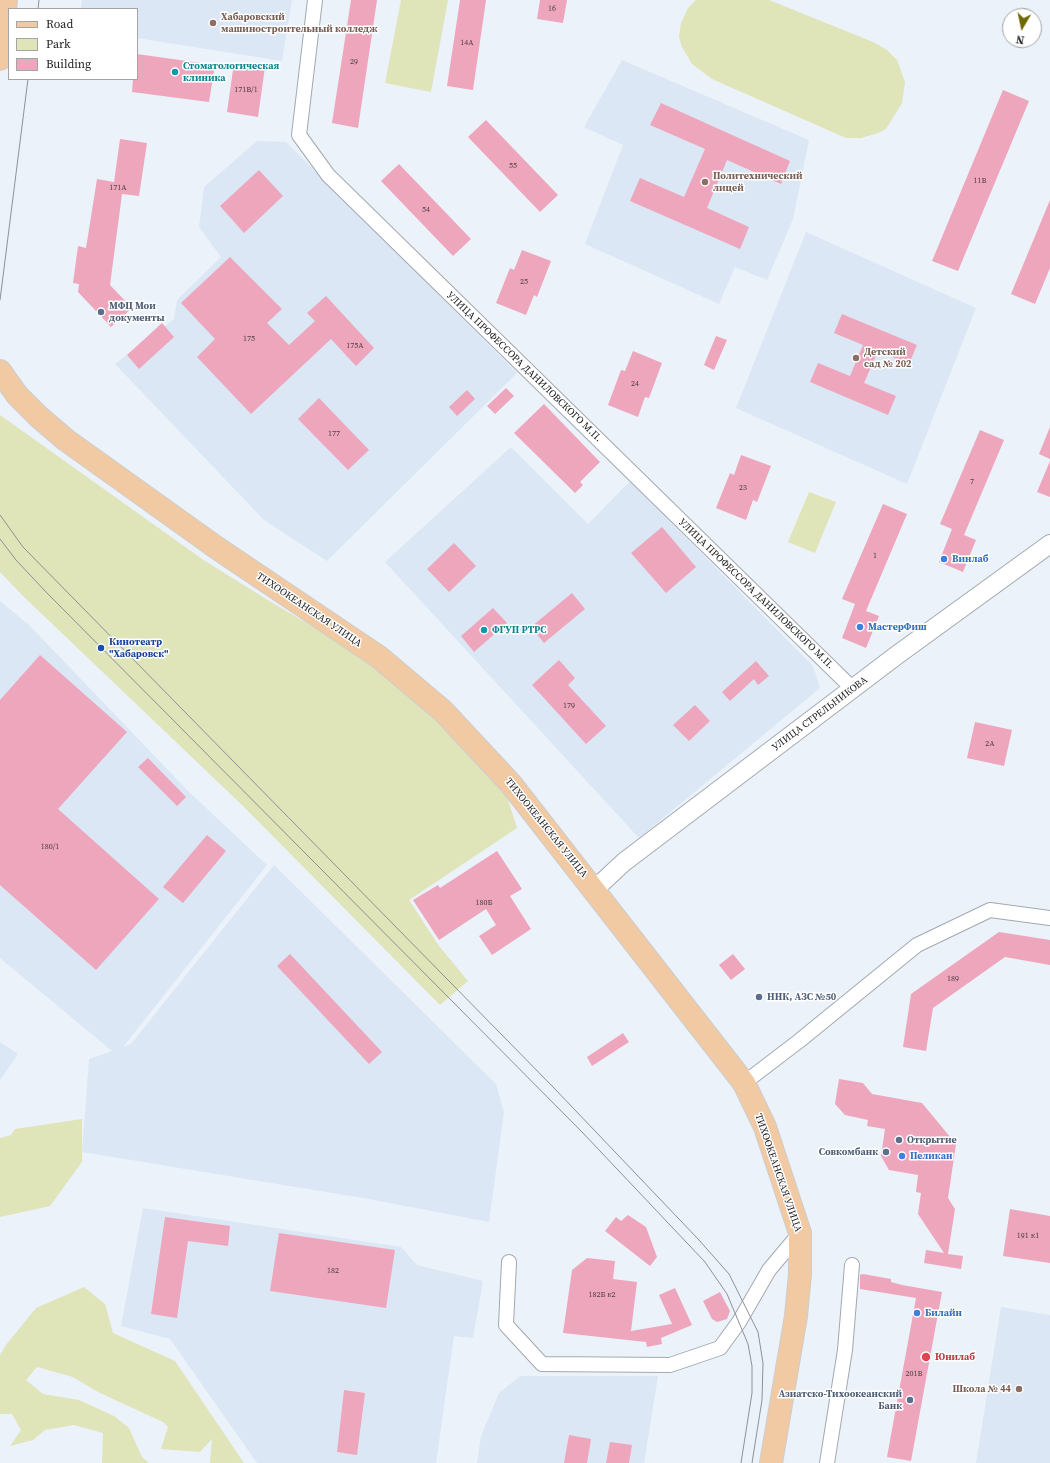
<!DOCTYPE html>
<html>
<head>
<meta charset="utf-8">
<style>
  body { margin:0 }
  #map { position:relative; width:1050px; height:1463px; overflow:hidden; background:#ebf2fa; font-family:"Source Serif 4",serif }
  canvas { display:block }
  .legend { position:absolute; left:8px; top:8px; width:130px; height:72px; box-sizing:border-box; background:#fff; border:1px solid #a3a4a5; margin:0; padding:5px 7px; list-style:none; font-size:12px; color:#1a1c1f }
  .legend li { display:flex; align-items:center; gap:8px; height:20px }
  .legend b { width:20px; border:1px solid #a3a4a5 }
  .north { position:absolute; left:1002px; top:8px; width:40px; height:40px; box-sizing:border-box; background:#fff; border:1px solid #a3a4a5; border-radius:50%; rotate:189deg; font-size:11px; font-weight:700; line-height:16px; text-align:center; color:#1a1c1f }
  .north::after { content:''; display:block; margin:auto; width:14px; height:18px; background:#6f6700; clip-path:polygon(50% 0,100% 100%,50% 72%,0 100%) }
</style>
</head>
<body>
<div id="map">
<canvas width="1050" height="1463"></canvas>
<ul class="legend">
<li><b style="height:5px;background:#f1caa3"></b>Road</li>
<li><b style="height:11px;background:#dfe4b9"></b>Park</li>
<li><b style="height:11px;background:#eea6bd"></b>Building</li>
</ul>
<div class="north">N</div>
</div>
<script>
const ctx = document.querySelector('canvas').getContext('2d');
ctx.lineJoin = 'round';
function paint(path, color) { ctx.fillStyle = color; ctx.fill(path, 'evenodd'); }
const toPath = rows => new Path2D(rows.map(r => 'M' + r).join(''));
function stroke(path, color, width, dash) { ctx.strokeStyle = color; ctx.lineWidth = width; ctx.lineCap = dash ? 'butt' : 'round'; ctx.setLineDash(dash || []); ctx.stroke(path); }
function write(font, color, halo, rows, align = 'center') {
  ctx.font = font + ' "Source Serif 4",serif'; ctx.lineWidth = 3; ctx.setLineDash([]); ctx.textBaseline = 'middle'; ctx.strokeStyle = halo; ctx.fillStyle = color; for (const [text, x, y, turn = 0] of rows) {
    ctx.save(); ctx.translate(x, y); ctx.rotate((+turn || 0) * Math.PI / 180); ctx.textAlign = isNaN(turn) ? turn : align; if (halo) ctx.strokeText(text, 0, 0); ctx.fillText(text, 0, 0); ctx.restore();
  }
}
const built = toPath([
  [82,0,292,0,282,61,137,38,137,9,81,9],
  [622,60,809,140,793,219,767,280,735,267,719,304,585,244,623,145,584,127],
  [257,141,286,142,517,373,327,561,264,520,115,364,174,319,177,300,221,257,199,227,204,187],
  [806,232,976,308,907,484,736,408],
  [511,447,588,524,630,481,813,666,820,688,639,838,385,562],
  [0,601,30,626,190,793,267,865,123,1047,131,1044,274,865,496,1084,504,1112,489,1222,369,1199,82,1152,89,1059,112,1051,0,958],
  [0,1042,18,1054,0,1080],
  [143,1208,401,1247,417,1265,483,1281,473,1338,454,1336,436,1463,257,1463,170,1339,121,1326],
  [1001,1307,1050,1315,1050,1463,976,1463],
  [520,1376,658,1376,644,1463,477,1463,481,1436,499,1393]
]);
const green = toPath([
  [401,0,448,0,431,92,385,83],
  [696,0,769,0,873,42,887,50,897,60,905,82,902,103,886,129,878,133,861,138,846,138,712,79,692,64,682,47,679,37,681,23,688,8],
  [0,415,205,561,266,599,357,653,419,699,504,787,517,828,409,900,439,946,468,981,440,1005,242,805,22,595,0,572],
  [809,492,836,502,815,553,788,542],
  [82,1119,82,1162,50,1206,0,1217,0,1138,11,1135,15,1129],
  [84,1287,105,1304,113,1333,175,1361,244,1463,210,1463,212,1439,200,1452,161,1449,168,1427,163,1422,98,1392,73,1377,37,1367,26,1380,43,1394,79,1400,114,1416,129,1428,142,1457,149,1463,102,1463,103,1433,74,1425,45,1430,33,1440,10,1446,21,1430,12,1414,0,1414,0,1355,6,1345,36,1308]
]);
const building = toPath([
  [351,0,377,0,358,128,332,123],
  [460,0,486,0,473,90,447,86],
  [540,0,567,0,563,23,537,19],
  [137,54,215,65,209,102,132,92,133,79,137,79],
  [234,63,265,67,258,117,227,112],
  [1003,90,1029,101,958,271,932,261],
  [661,103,790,161,781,184,727,160,707,208,749,227,740,249,630,201,640,178,684,197,705,149,650,125],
  [486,120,558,195,540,212,468,137],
  [120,139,147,143,139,196,122,194,110,285,132,308,111,327,78,292,79,284,73,283,78,246,86,248,97,179,114,182],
  [399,164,471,239,453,256,381,181],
  [259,170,283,196,244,233,220,206],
  [1050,200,1050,268,1035,304,1011,294],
  [522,250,551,261,537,297,534,295,526,315,496,303,510,268,514,270],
  [230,257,282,309,267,323,289,345,315,321,307,313,326,296,374,348,356,366,331,339,251,414,197,357,215,339,181,303],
  [842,314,917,345,909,364,878,351,864,383,896,396,888,415,810,382,818,363,850,376,863,345,834,333],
  [162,323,174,337,139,369,127,355],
  [716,336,727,340,714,370,704,365],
  [633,351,662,363,649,398,645,397,638,417,608,405,621,370,625,371],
  [506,388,514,396,495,414,487,406],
  [467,390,475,399,457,416,449,407],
  [319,398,369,450,348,470,298,419],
  [544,404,600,462,580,482,583,485,575,493,514,433],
  [1050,427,1050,459,1039,454],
  [980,430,1004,440,964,535,976,540,963,572,939,562,952,529,940,524],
  [741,455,771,466,757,502,753,500,746,520,716,508,730,473,734,475],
  [1050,461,1050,497,1037,492],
  [883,504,907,514,866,611,879,616,866,648,842,638,855,604,842,599],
  [662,527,696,567,666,593,631,553],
  [454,543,476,566,449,592,427,569],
  [572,593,585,609,544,643,531,627],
  [493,608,507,623,474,652,461,636],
  [40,655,127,732,58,809,159,899,96,970,0,885,0,700],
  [559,660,575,678,568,685,606,726,586,744,532,685],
  [756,661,769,676,758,685,754,679,730,701,722,692],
  [695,705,710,721,689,741,673,725],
  [975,722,1012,730,1004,766,967,758],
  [148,758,186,797,177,806,138,767],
  [207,835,226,851,183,903,163,887],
  [497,851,522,889,510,896,531,929,492,955,479,936,496,925,486,909,439,940,413,900,438,885,440,888],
  [999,932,1050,940,1050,965,1005,957,933,1008,926,1051,903,1047,911,994],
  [290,954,382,1052,369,1064,277,966],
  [733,954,745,969,731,980,719,965],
  [623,1033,629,1042,592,1066,587,1057],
  [839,1079,863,1083,872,1094,922,1103,956,1144,948,1198,955,1209,948,1254,963,1256,961,1269,924,1263,926,1250,944,1253,918,1214,921,1193,916,1192,918,1175,889,1170,881,1156,885,1129,867,1126,868,1120,845,1115,835,1104],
  [1010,1209,1050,1216,1050,1263,1003,1256],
  [628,1215,646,1227,657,1257,650,1266,605,1231,616,1217,621,1221],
  [165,1217,230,1226,228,1246,188,1241,177,1318,151,1314],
  [279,1233,395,1250,386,1308,270,1291],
  [587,1258,615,1261,613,1279,637,1282,631,1331,672,1324,659,1295,675,1288,692,1325,661,1338,662,1344,647,1347,646,1342,563,1333,572,1270],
  [863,1274,891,1279,891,1282,902,1285,942,1292,911,1461,887,1457,916,1298,860,1289,860,1275],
  [720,1292,730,1311,727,1319,717,1322,712,1319,703,1301],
  [344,1390,365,1393,357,1455,337,1452],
  [569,1435,591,1439,587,1463,564,1463],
  [610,1442,632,1445,629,1463,606,1463]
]);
const minor = toPath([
  [315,0,299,135,328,175,853,689],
  [744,1083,799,1041,917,945,990,910,1050,918],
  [509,1262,506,1325,542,1364,670,1365,720,1348,739,1322,769,1270,800,1233],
  [827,1463,845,1350,852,1265]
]);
const tertiary = toPath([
  [595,889,624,862,897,655,1050,544]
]);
const primary = toPath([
  [0,59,6,0],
  [0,371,17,395,39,417,66,440,217,548,379,657,443,711,511,784,744,1083,765,1127,800,1233,800,1274,796,1316,771,1463]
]);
const tram = toPath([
  [38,9,39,0],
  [0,300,28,79],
  [0,515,23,547,554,1088,699,1240,729,1274,758,1332,763,1363,762,1400,752,1463],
  [0,539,16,560,46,592,583,1133,705,1262,727,1294,748,1344,752,1366,752,1393,741,1463]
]);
const markers = [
  [213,23,4,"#8d6e63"],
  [175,72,4,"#0f9aa8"],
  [705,182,4,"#8d6e63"],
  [101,312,4,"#5c6f8a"],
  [856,358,4,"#8d6e63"],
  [944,559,4,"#3f7fe0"],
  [860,627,4,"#3f7fe0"],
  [484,630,4,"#0f9aa8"],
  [101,648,4,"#1a4fb4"],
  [759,997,4,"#5c6f8a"],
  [899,1140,4,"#5c6f8a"],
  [886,1152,4,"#5c6f8a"],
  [902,1156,4,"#3f7fe0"],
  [917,1313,4,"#3f7fe0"],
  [926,1357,5,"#e0444e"],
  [1019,1389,4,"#8d6e63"],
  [910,1400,4,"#5c6f8a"]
];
const numberNames = [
  ["16",552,9],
  ["14А",467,43],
  ["29",354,62],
  ["171В/1",246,90],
  ["55",513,166],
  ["11В",980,181],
  ["171А",118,188],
  ["54",426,210],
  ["25",524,282],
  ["175",249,339],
  ["175А",355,346],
  ["24",635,384],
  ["177",334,434],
  ["7",972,482],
  ["23",743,488],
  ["1",875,556],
  ["179",569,706],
  ["2А",990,744],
  ["180/1",50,847],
  ["180Б",484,903],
  ["189",953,979],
  ["191 к1",1028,1236],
  ["182",333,1271],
  ["182Б к2",602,1295],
  ["201В",914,1374]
];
const educationNames = [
  ["Хабаровский",221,17],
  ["машиностроительный колледж",221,29],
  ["Политехнический",713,176],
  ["лицей",713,188],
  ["Детский",864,352],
  ["сад № 202",864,364],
  ["Школа № 44",1011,1389,"right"]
];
const cultureNames = [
  ["Стоматологическая",183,66],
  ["клиника",183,78],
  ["ФГУП РТРС",492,630]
];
const serviceNames = [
  ["МФЦ Мои",109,306],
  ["документы",109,318],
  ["ННК, АЗС №50",767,997],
  ["Открытие",907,1140],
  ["Совкомбанк",878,1152,"right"],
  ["Азиатско-Тихоокеанский",902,1394,"right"],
  ["Банк",902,1406,"right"]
];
const streetNames = [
  ["УЛИЦА ПРОФЕССОРА ДАНИЛОВСКОГО М.П.",524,367,44],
  ["УЛИЦА ПРОФЕССОРА ДАНИЛОВСКОГО М.П.",756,594,44],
  ["ТИХООКЕАНСКАЯ УЛИЦА",309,610,34],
  ["УЛИЦА СТРЕЛЬНИКОВА",820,714,-37],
  ["ТИХООКЕАНСКАЯ УЛИЦА",546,828,51],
  ["ТИХООКЕАНСКАЯ УЛИЦА",778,1173,71]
];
const shopNames = [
  ["Винлаб",952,559],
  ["МастерФиш",868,627],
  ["Пеликан",910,1156],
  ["Билайн",925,1313]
];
const transitNames = [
  ["Кинотеатр",109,642],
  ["\"Хабаровск\"",109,654]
];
const healthNames = [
  ["Юнилаб",935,1357]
];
paint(built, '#dbe7f5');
paint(green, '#dfe4b9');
paint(building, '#eea6bd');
stroke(minor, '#a3a9b0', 16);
stroke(tertiary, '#a3a9b0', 20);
stroke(primary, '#cdcdce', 24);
stroke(minor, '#fff', 14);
stroke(tertiary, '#fff', 18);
stroke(primary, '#f1caa3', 22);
stroke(tram, '#8d9297', 1);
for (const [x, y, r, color] of markers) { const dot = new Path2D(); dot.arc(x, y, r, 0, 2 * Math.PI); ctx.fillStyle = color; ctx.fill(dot); stroke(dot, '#fff', 1.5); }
write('8px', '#4f3e46', null, numberNames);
write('bold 10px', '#785e54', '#fff', educationNames, 'left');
write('bold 10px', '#0d838f', '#fff', cultureNames, 'left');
write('bold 10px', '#4e5e75', '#fff', serviceNames, 'left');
write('10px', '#1a1c1f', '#fff', streetNames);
write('bold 10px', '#366cbe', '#fff', shopNames, 'left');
write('bold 10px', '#164399', '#fff', transitNames, 'left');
write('bold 10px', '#be3a42', '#fff', healthNames, 'left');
</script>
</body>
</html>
